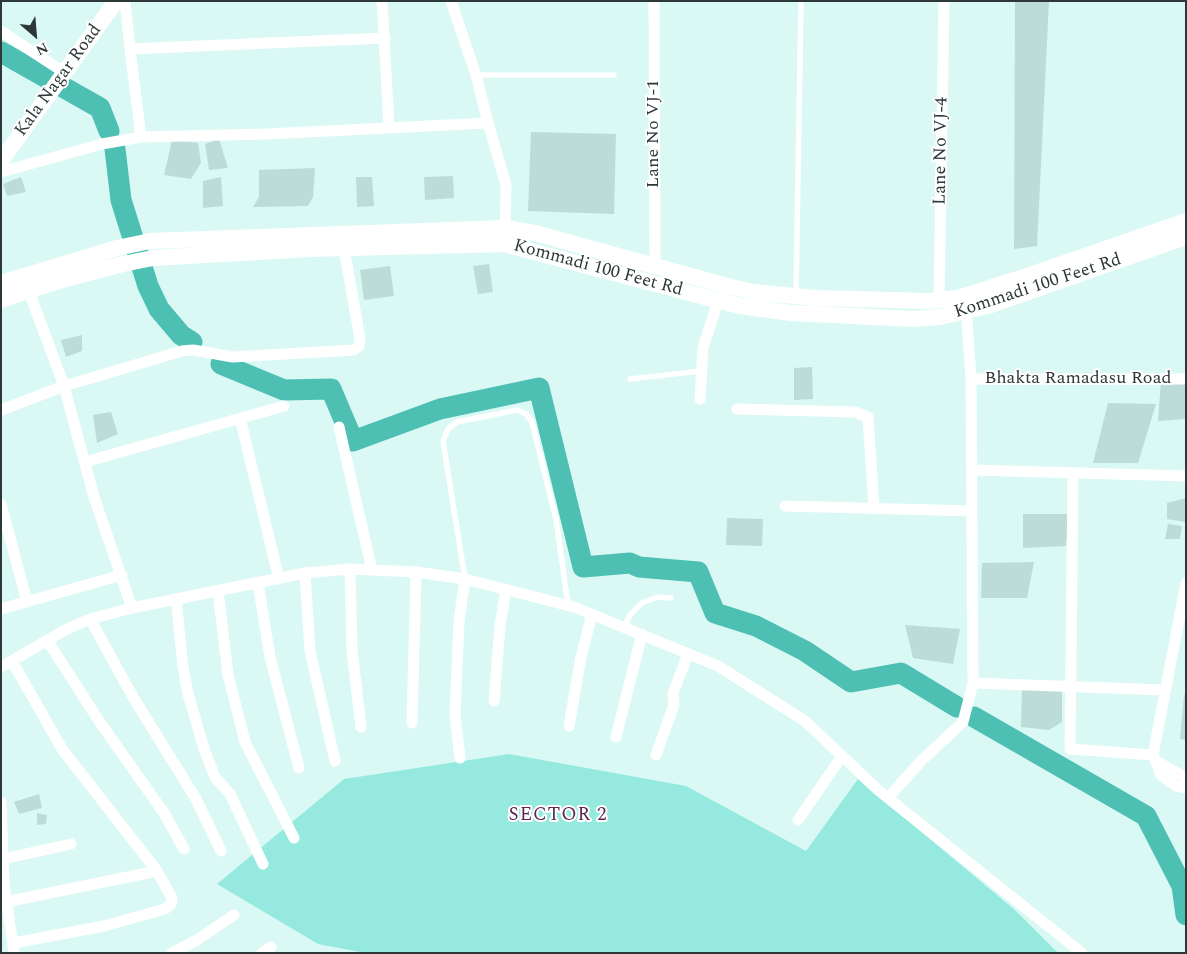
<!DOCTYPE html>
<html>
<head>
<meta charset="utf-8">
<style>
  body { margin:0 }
  #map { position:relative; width:1187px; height:954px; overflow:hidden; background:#daf9f5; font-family:Spectral,serif }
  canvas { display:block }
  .frame { position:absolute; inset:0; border:2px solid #2d3938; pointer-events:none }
  .north { position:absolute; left:10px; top:10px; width:50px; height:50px; -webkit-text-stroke:4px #fff; paint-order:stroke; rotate:153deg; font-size:14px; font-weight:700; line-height:20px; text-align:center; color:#2d3938 }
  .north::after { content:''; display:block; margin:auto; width:18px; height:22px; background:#2d3938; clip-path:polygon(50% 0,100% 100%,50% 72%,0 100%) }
</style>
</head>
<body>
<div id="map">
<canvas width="1187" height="954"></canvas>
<div class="frame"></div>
<div class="north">N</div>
</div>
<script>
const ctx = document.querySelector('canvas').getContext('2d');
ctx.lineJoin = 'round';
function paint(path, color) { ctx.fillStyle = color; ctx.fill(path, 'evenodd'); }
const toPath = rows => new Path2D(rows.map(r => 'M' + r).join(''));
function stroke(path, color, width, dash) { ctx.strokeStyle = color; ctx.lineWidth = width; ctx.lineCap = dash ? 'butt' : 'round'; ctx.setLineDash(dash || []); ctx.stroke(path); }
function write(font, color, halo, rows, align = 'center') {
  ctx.font = font + ' Spectral,serif'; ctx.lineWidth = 4; ctx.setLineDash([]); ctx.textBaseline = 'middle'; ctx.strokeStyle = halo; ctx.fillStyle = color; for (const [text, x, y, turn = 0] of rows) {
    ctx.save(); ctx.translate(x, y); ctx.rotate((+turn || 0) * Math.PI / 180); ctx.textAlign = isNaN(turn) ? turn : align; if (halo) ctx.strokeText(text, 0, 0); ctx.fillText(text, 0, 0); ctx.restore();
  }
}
const green = toPath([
  [509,754,686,786,806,851,858,779,1015,910,1058,953,365,953,318,944,217,884,344,779]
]);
const river = toPath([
  [1,52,100,108,109,131],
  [115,149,121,200,148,286,159,309,181,335,192,342],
  [221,364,284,390,331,389,353,441,440,409,539,388,583,567,630,563,639,567,698,572,715,613,756,626,805,651,851,682,901,673,957,707],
  [974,717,1146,816,1182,886,1186,915]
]);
const building = toPath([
  [1015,1,1049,1,1037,246,1014,249],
  [531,132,616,134,614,214,528,211],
  [219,139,228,168,209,170,205,144],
  [172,140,198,143,201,163,191,179,164,175],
  [315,168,313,197,308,206,253,207,259,197,259,170],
  [453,176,454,198,425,200,424,177],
  [21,177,26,192,7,196,3,184],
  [221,177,223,206,203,208,203,181],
  [356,177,372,177,374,206,357,207],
  [489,264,493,292,478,294,473,266],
  [390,266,394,296,364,300,360,270],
  [82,335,82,351,66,357,61,340],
  [812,367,813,399,794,400,794,368],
  [1161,380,1186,380,1186,419,1158,421],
  [1108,403,1156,404,1138,463,1093,463],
  [111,412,118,434,97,443,93,415],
  [1186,498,1185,522,1167,519,1167,503],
  [1023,514,1070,514,1066,546,1023,548],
  [727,518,763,519,762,546,726,545],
  [1168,524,1182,526,1180,539,1165,539],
  [1034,562,1027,598,981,598,982,563],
  [905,625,960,629,953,664,913,658],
  [1022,687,1062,689,1062,722,1049,730,1021,727],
  [1184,695,1186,695,1186,740,1180,739],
  [39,794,42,808,19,814,14,802],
  [37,813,47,815,46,824,37,825]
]);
const lane = toPath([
  [476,75,614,75],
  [796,294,801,1],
  [630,379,701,371],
  [465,579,443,441,448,429,457,422,517,410,526,414,532,422,556,519,568,605],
  [624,627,630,615,642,603,658,597,671,598]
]);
const street = toPath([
  [125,1,130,49,385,38],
  [382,1,389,126],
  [451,1,476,75,488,123],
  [654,1,655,267],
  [1,31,65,73],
  [130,49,141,137],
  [1,172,102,144,141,137,267,134,488,123,506,185,505,235],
  [27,286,64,386,182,351,193,350,233,357,354,350,359,346,360,339,344,248],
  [939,300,944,1],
  [971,379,1186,379],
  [700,399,703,348,718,301],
  [737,409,855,412,868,417,874,508],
  [1,410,64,386,94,497,132,608,90,619,67,629,1,667],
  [240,418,279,579],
  [339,427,372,570],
  [85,462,284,406],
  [972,470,1186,476],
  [1073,473,1070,749,1153,755],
  [1,504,27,602],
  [785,506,972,511],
  [350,569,352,650,361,727],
  [305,573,310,651,335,761],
  [258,583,270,657,299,768],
  [1186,583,1153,755,1161,775,1176,786,1186,788],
  [218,591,228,675,245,742,294,838],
  [176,599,183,667,188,694,205,752,215,777,230,794,263,864],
  [132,608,305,573,350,569,416,572,465,579,574,607,718,666,805,721,878,790,1082,953],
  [1,609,122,575],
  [90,619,133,697,196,799,221,851],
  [47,640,99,721,164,813,184,849],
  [12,661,62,749,157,871,172,898,171,904,165,909,104,926,14,943],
  [973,683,1165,690],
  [494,701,500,626,506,589],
  [412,723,416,572],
  [569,726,581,657,592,614],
  [616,737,642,634],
  [656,755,674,705,673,693,688,654],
  [460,758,455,715,456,691,459,621,465,579],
  [1156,761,1186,778],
  [888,798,922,760,963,722,973,683,971,379,966,305],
  [1,802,4,884,14,953],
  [798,820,842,756],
  [3,859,71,844],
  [6,902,157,871],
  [172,953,197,940,234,915],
  [262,953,271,947]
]);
const secondary = toPath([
  [1,161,116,1],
  [1,283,117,248,150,241,505,228,535,233,731,287,754,292,815,298,930,301,958,298,1018,279,1186,221],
  [1,300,62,280,123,264,153,258,310,249,504,244,739,306,791,313,914,319,940,317,991,305,1186,237]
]);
const streetNames = [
  ["Kala Nagar Road",59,81,-54],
  ["Lane No VJ-1",654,134,-90],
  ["Lane No VJ-4",942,151,-89],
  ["Kommadi 100 Feet Rd",598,269,15],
  ["Kommadi 100 Feet Rd",1038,287,-18],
  ["Bhakta Ramadasu Road",1078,379]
];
const neighbourhoodNames = [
  ["SECTOR 2",558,816]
];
paint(green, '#96e9de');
stroke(river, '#4dbfb3', 21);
paint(building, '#bddcd7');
stroke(lane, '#fff', 5.5);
stroke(street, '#fff', 11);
stroke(secondary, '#fff', 16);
write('18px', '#2d3938', '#fff', streetNames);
ctx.letterSpacing = '1px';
write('19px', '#5e2754', '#fff', neighbourhoodNames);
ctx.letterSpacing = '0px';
</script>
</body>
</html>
